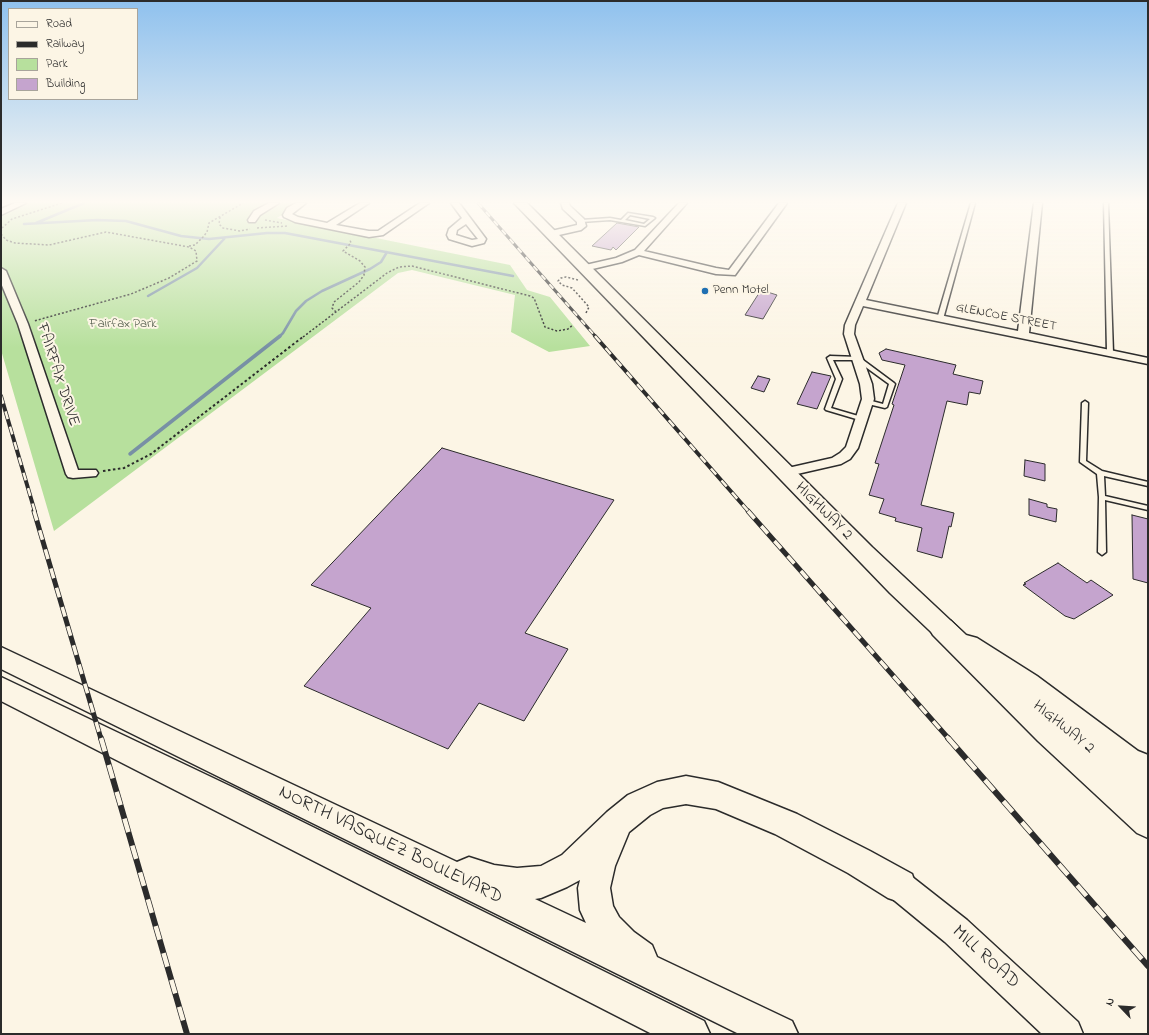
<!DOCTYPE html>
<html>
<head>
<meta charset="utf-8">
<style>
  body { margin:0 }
  #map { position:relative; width:1149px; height:1035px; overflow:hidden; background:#fcf5e5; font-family:"Indie Flower",sans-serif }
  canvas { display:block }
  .frame { position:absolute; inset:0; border:2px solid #2b2b2b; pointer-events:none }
  .legend { position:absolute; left:8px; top:8px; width:130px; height:92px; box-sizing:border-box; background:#fcf5e5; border:1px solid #a8a49b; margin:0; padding:5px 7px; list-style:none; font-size:12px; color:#2b2b2b }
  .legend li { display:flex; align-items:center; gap:8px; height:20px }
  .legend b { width:20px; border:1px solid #a8a49b }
  .north { position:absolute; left:1101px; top:987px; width:40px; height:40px; -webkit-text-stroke:3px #fcf5e5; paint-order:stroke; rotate:295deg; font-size:11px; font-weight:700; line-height:16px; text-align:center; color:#2b2b2b }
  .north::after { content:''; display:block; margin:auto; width:14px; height:18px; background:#2b2b2b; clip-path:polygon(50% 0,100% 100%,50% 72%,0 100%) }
</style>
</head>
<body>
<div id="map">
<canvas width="1149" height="1035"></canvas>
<div class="frame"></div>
<ul class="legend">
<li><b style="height:5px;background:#fcf5e5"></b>Road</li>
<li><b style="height:5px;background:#2b2b2b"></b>Railway</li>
<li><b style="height:11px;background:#b7e09d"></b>Park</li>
<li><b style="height:11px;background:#c5a4ce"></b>Building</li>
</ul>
<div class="north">N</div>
</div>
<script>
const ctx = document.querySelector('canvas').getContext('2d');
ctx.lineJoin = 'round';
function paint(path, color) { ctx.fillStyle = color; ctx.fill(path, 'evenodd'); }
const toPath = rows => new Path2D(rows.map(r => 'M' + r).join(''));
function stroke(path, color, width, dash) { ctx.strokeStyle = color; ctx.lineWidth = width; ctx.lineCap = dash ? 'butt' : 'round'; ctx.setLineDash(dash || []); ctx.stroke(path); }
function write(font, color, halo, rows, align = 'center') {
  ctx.font = font + ' "Indie Flower",sans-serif'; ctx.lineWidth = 4; ctx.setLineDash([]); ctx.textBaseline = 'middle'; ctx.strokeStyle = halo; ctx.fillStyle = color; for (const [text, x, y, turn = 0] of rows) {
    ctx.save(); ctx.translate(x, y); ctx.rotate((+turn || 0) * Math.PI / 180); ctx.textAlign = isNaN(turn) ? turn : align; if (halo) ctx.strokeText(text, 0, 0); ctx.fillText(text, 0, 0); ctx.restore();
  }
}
const green = toPath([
  [22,203,302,203,277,218,510,265,527,290,550,297,590,346,549,352,511,332,515,295,412,270,398,273,54,531,1,350,1,212]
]);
const streamFar1 = toPath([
  [36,223,84,203],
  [24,224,97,220,126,221,181,236,209,239,267,233,285,233,513,276],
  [148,296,197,268,225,238],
  [279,337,283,333,296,311,306,301,322,291,370,269,381,262,387,252]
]);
const stream = toPath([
  [130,454,280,336]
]);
const building = toPath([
  [617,223,639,227,616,250,613,247,611,250,592,246,617,223],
  [761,290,777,295,763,319,745,315,761,290],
  [886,349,956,365,953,374,983,381,980,394,969,392,967,405,947,401,921,505,954,513,951,527,949,526,942,558,917,551,922,528,895,521,896,518,879,513,884,499,869,495,879,464,875,463,894,405,892,404,905,365,882,360,879,353,886,349],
  [812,372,831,376,817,409,797,404,812,372],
  [758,376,770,379,764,392,751,388,758,376],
  [442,448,614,500,525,633,568,649,524,721,479,703,448,749,304,686,371,608,311,585,442,448],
  [1025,460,1045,464,1045,481,1024,476,1025,460],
  [1029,499,1047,504,1047,507,1057,509,1056,522,1029,515,1029,499],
  [1132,515,1148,519,1148,583,1133,579,1132,515],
  [1058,563,1087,583,1091,580,1113,595,1074,619,1065,616,1023,585,1026,584,1024,583,1058,563]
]);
const pathFar1 = toPath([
  [220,217,219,224,223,228,240,231,250,229],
  [265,220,282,223],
  [257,228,288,226],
  [1,232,2,228,12,219,62,203],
  [1,234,6,240,15,243,49,245,106,232,189,247,196,251,197,261,169,278,131,294,34,321],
  [189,246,195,245,203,237,207,232,209,223,243,203],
  [578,280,566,277,561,278,558,281,562,285,572,288,589,307,586,313],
  [336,312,332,308,334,302,359,282,364,275,365,267,360,261,343,251,351,243,350,240],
  [303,337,387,273,399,267,412,266,530,296,534,298,545,327,557,331,568,329,573,325]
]);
const path = toPath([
  [103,471,124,468,151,454,304,336]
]);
const lane = toPath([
  [971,203,975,203,943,319,940,321,938,320,937,319,971,203],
  [1104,203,1108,203,1113,353,1110,355,1107,353,1104,203],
  [628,213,653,217,655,218,645,226,610,220,581,222,579,221,581,220,610,218,621,220,628,213],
  [630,215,650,219,644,224,625,220,630,215],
  [830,356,859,357,894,383,895,384,887,407,885,408,868,404,865,402,868,400,883,404,889,384,856,360,833,360,842,379,831,408,865,418,866,419,863,421,826,410,825,409,836,379,827,358,830,356],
  [1085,401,1088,403,1086,461,1102,471,1148,482,1148,486,1104,476,1105,496,1148,506,1148,510,1105,500,1106,552,1102,555,1098,552,1099,497,1097,474,1080,462,1082,403,1085,401]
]);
const street = toPath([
  [15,203,26,203,1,215,1,209,15,203],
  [269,203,279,203,260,215,255,222,249,222,248,220,254,211,269,203],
  [296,203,306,203,292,214,298,217,327,223,360,203,369,203,336,225,369,231,378,231,420,203,429,203,383,235,369,237,295,222,284,217,283,215,287,208,296,203],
  [451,203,459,203,486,239,484,243,472,246,449,239,447,235,449,229,462,218,451,203],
  [466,224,478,239,472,240,456,235,457,230,466,224],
  [561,203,569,203,570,206,584,219,586,226,581,230,550,237,547,236,546,234,547,232,577,225,577,222,563,209,561,203],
  [679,203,687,203,644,251,716,268,729,270,779,203,787,203,735,275,716,274,639,255,622,262,584,271,579,268,581,266,616,258,635,250,679,203],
  [898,203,906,203,866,300,1018,331,1034,203,1042,203,1029,333,1148,358,1148,364,863,306,855,325,854,334,872,384,874,399,858,448,850,459,841,464,784,477,779,476,777,473,779,470,832,458,840,453,846,447,862,399,860,384,844,334,845,325,898,203],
  [1,268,6,271,28,324,78,470,96,470,98,473,96,476,73,478,68,477,66,474,18,324,1,283,1,268]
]);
const secondary = toPath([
  [900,871,911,876,967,920,1078,1022,1083,1034,1042,1034,945,942,889,896,885,886,889,876,900,871]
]);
const primary = toPath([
  [514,203,527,203,872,547,966,635,977,638,1037,676,1138,751,1148,755,1148,810,1137,806,1039,725,1035,717,1040,708,1019,692,959,652,958,649,947,647,890,593,514,203]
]);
const highway = toPath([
  [942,618,951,621,1058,723,1148,803,1148,838,1137,833,1038,741,933,635,929,628,933,621,942,618],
  [1,647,457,862,469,857,494,865,517,868,541,866,562,855,607,812,628,795,657,782,686,776,718,782,797,814,870,851,912,874,916,886,912,898,900,902,888,898,848,873,775,834,716,809,686,804,663,808,650,815,629,832,615,866,610,888,613,906,619,917,634,932,652,945,657,957,792,1021,798,1034,739,1034,1,669,1,647],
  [580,880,578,888,580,910,586,923,535,899,541,898,567,887,580,880],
  [1,677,232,787,704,1021,710,1034,652,1034,1,701,1,677]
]);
const railFar3 = toPath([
  [478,203,596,337]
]);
const railFar2 = toPath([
  [595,336,749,512],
  [1,396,35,512]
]);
const railFar1 = toPath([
  [34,511,101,739],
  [748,511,949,739]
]);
const rail = toPath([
  [101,738,187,1034],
  [948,738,1148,966]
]);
const markers = [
  [705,291,4,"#1f6fb2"]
];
const farPoinames = [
  ["Penn Motel",713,291]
];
const farStreetnames = [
  ["GLENCOE STREET",1006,318,11]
];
const farParknames = [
  ["Fairfax Park",123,325]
];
const streetNames = [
  ["FAIRFAX DRIVE",57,375,72],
  ["HIGHWAY 2",823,512,45],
  ["HIGHWAY 2",1063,728,39]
];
const nearStreetnames = [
  ["NORTH VASQUEZ BOULEVARD",390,846,26],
  ["MILL ROAD",985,958,42]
];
paint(green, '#b7e09d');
stroke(streamFar1, '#7890a5', 2.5);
stroke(stream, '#7890a5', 3.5);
paint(building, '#c5a4ce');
stroke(building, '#2b2b2b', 1);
stroke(lane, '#2b2b2b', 3);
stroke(street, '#2b2b2b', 3);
stroke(secondary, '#2b2b2b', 3);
stroke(primary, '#2b2b2b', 3);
stroke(highway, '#2b2b2b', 3);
stroke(pathFar1, '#2b2b2b', 1.5, [2, 2]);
stroke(path, '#2b2b2b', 2, [2.5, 2.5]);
paint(lane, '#fcf5e5');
paint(street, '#fcf5e5');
paint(secondary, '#fcf5e5');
paint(primary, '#fcf5e5');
paint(highway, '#fcf5e5');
stroke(railFar3, '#2b2b2b', 3);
stroke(railFar2, '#2b2b2b', 4);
stroke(railFar1, '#2b2b2b', 5);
stroke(rail, '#2b2b2b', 6);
stroke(railFar3, '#fcf5e5', 2, [6]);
stroke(railFar2, '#fcf5e5', 2.5, [8]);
stroke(railFar1, '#fcf5e5', 3.5, [10]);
stroke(rail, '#fcf5e5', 4.5, [14]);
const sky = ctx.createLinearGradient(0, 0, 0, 348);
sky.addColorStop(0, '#8fc1ee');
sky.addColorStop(0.58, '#fefaf3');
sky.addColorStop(1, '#fefaf300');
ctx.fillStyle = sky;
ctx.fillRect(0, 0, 1149, 348);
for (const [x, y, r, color] of markers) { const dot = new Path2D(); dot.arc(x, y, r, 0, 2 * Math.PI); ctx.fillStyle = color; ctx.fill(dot); stroke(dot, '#fcf5e5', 1.5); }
write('13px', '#2b2b2b', '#fcf5e5', farPoinames, 'left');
write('13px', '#2b2b2b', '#fcf5e5', farStreetnames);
write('13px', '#4e5848', '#fcf5e5', farParknames);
write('16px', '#2b2b2b', '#fcf5e5', streetNames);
write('19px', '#2b2b2b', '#fcf5e5', nearStreetnames);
</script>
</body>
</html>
